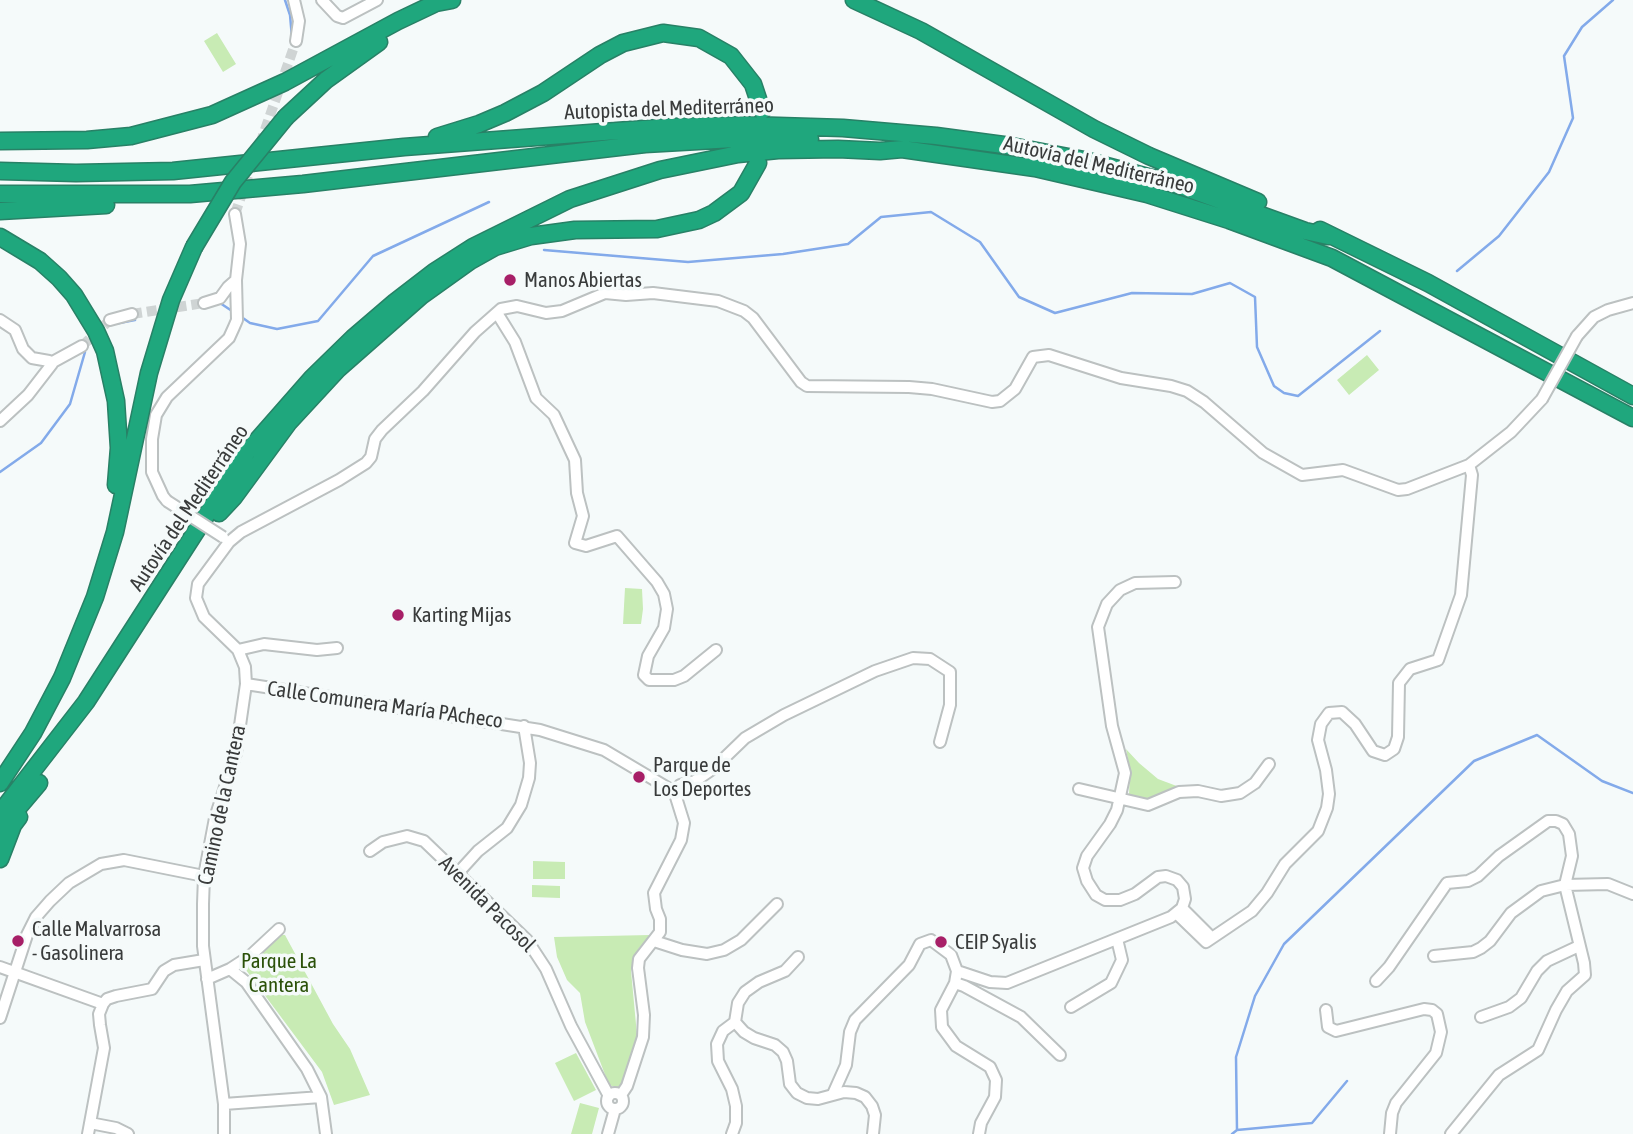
<!DOCTYPE html>
<html>
<head>
<meta charset="utf-8">
<style>
  body { margin:0 }
  canvas { display:block; background:#f5fafa }
</style>
</head>
<body>
<canvas width="1633" height="1134"></canvas>
<script>
const ctx = document.querySelector('canvas').getContext('2d');
ctx.lineJoin = 'round';
function paint(path, color) { ctx.fillStyle = color; ctx.fill(path, 'evenodd'); }
const toPath = rows => new Path2D(rows.map(r => 'M' + r).join(''));
function stroke(path, color, width, dash) { ctx.strokeStyle = color; ctx.lineWidth = width; ctx.lineCap = dash ? 'butt' : 'round'; ctx.setLineDash(dash || []); ctx.stroke(path); }
function write(font, color, halo, rows, align = 'center') {
  ctx.font = font + ' "Asap Condensed",sans-serif'; ctx.lineWidth = 7; ctx.setLineDash([]); ctx.textBaseline = 'middle'; ctx.strokeStyle = halo; ctx.fillStyle = color; for (const [text, x, y, turn = 0] of rows) {
    ctx.save(); ctx.translate(x, y); ctx.rotate((+turn || 0) * Math.PI / 180); ctx.textAlign = isNaN(turn) ? turn : align; if (halo) ctx.strokeText(text, 0, 0); ctx.fillText(text, 0, 0); ctx.restore();
  }
}
const green = toPath([
  [217,33,236,64,223,72,204,41],
  [1367,355,1379,370,1349,395,1337,380],
  [625,588,642,589,643,609,641,624,623,624],
  [1126,749,1139,763,1158,779,1182,788,1148,799,1129,795,1130,771],
  [533,861,565,862,565,879,533,879],
  [532,885,560,886,560,898,532,897],
  [278,935,285,935,333,1024,350,1049,370,1095,334,1105,322,1072,243,966],
  [651,935,639,948,631,971,637,1035,625,1078,618,1088,609,1085,585,1022,580,993,567,980,557,957,554,937],
  [576,1053,596,1090,574,1101,555,1063],
  [580,1103,599,1108,592,1134,571,1134]
]);
const stream = toPath([
  [285,0,290,15,292,38],
  [544,250,688,262,783,254,848,244,881,217,931,212,980,242,1019,297,1055,313,1132,293,1192,294,1230,283,1255,297,1257,347,1274,386,1284,393,1298,396,1380,331],
  [1457,271,1499,236,1549,172,1573,118,1564,56,1582,27,1613,0],
  [220,303,232,311],
  [240,316,250,323,277,329,318,321,373,256,489,202],
  [114,324,135,320],
  [0,472,41,443,70,404,85,352],
  [1237,1130,1236,1057,1255,996,1284,944,1474,761,1537,735,1602,781,1633,793],
  [1232,1134,1237,1130,1312,1123,1347,1081]
]);
const minorTunnel = toPath([
  [260,144,296,41],
  [235,214,253,162],
  [132,314,204,303],
  [82,346,110,320]
]);
const minor = toPath([
  [294,0,299,21,296,41],
  [322,0,337,16,343,18,377,0],
  [204,303,220,298,228,287,236,280],
  [497,313,515,342,536,398,554,415,575,460,577,493,583,516,575,543,586,546,617,536,657,582,664,594,667,609,664,628,648,656,644,675,649,680,674,680,684,676,716,650],
  [0,320,15,330,23,349,32,358,49,361,52,364,28,395,0,421],
  [110,320,132,314],
  [1577,336,1594,317,1608,310,1633,303],
  [51,363,82,346],
  [167,501,163,496,152,472,152,439,156,415,167,397,229,338,234,327,237,320,236,280,240,244,235,214],
  [238,650,264,644,317,650,337,648],
  [246,684,540,730,604,750,668,788],
  [680,785,695,781,714,768,745,738,784,715,875,671,913,658,930,659,950,672,950,705,940,742],
  [1079,789,1148,805,1179,792,1198,791,1221,796,1240,793,1255,783,1269,764],
  [370,851,383,842,407,836,424,841,527,940,546,969,571,1026,609,1096],
  [458,873,478,851,507,828,521,805,529,778,530,763,524,726],
  [1182,908,1212,938],
  [1177,914,1206,942,1252,911,1267,893,1285,864,1318,831,1327,808,1329,794,1326,770,1318,740,1321,724,1329,713,1342,712,1355,724,1373,751,1385,755,1394,749,1398,737,1399,683,1410,669,1438,660,1461,595,1472,475,1469,465],
  [654,941,682,950,707,954,724,950,741,940,777,904],
  [1434,956,1473,952,1481,948,1490,941,1511,913,1541,891,1565,885,1608,884,1633,894],
  [0,967,103,1004],
  [230,969,246,982,307,1069,321,1097,326,1134],
  [957,971,990,982,1007,983,1171,917,1182,908,1185,899,1183,887,1177,880,1166,876,1158,877,1135,894,1120,900,1105,900,1096,895,1087,881,1083,868,1087,856,1110,824,1117,810,1125,773,1112,726,1098,627,1107,604,1120,590,1135,583,1175,582],
  [207,979,230,969,250,956,279,929],
  [1376,981,1389,967,1447,883,1468,881,1478,876,1499,856,1548,821,1556,821,1563,824,1569,834,1572,856,1565,885,1584,963,1585,975,1567,991,1556,1010,1538,1050,1499,1075,1451,1134],
  [955,983,964,986,1021,1017,1060,1055],
  [103,1004,107,999,116,996,152,989,164,971,174,965,204,960],
  [1071,1007,1111,983,1122,960,1117,939],
  [1326,1010,1328,1027,1336,1031,1424,1009,1432,1010,1437,1014,1441,1032,1436,1053,1396,1103,1392,1113,1390,1134],
  [1481,1017,1509,1007,1521,998,1537,971,1547,961,1579,946],
  [0,1018,27,935,36,917,50,901,69,883,101,864,124,860,204,876],
  [735,1022,744,1032,754,1038,775,1045,783,1052,787,1061,790,1084,797,1093,807,1098,818,1099,844,1092,856,1093,865,1097,872,1106,875,1115,873,1134],
  '607 1101a8 8 0 1 1 16 0a8 8 0 1 1-16 0Z',
  [833,1094,846,1065,850,1032,855,1020,909,965,920,944,931,940,951,955,957,971,955,983,941,1010,942,1027,956,1046,990,1067,996,1080,995,1097,981,1123,979,1134],
  [621,1095,627,1086,643,1037,644,1015,638,968,639,959,660,932,660,919,656,909,654,893,681,840,684,823,675,794],
  [224,1104,321,1097],
  [90,1123,116,1128,128,1134],
  [88,1134,104,1048,100,1025,99,1014,103,1004],
  [224,1134,224,1104,203,946,203,904,204,876,215,818,236,753,246,684,245,667,238,650,204,617,196,598,198,584,229,542,241,532,339,480,366,463,371,457,375,439,382,430,423,391,475,332,501,309,517,306,546,313,562,311,605,293,626,295,653,293,718,301,744,311,753,318,801,382,807,386,909,387,932,389,992,402,1000,401,1015,389,1033,357,1049,355,1121,378,1171,386,1187,391,1204,402,1263,453,1302,475,1343,470,1398,490,1407,489,1469,465,1511,432,1542,399],
  [608,1134,615,1109],
  [732,1134,736,1123,736,1106,732,1089,718,1061,717,1044,723,1031,735,1022,738,1003,745,992,759,982,785,971,798,957]
]);
const highway = toPath([
  [854,0,921,31,1094,129,1149,156,1258,202],
  [286,117,326,80,379,42],
  [437,137,479,124,505,113,543,93,600,55,623,43,663,33,699,38,731,56,753,84,762,111],
  [0,141,87,140,131,136,212,115,285,82,398,21,436,3,452,0],
  [0,171,76,173,173,171,404,147,670,127,746,125,843,128,936,136,1011,146,1084,160,1178,185,1305,231,1328,236],
  [0,194,190,194,303,184,645,144,734,139,810,139],
  [0,211,106,205],
  [1320,230,1428,283,1633,396],
  [0,237,40,261,59,278,74,295,96,331,105,351,116,401,119,448,116,485],
  [219,513,234,497,289,422,338,369,421,296,470,261,495,247,531,236,575,230,657,229,699,220,714,213,741,193,758,163],
  [0,783,33,733,62,678,95,597,115,532,149,373,171,300,194,247],
  [0,813,86,702,247,452,312,378,353,338,395,302,434,272,473,247,570,199,660,170,738,154,778,150,838,149,880,151,902,149,1035,168,1147,194,1229,220,1332,258,1633,418],
  [0,829,39,783],
  [0,859,13,825,19,817]
]);
const minorBridge = toPath([
  [1542,399,1577,336],
  [167,501,223,537]
]);
const highwayBridge = toPath([
  [194,247,233,182,286,117]
]);
const markers = [
  [510,280,7,"#a71f67"],
  [398,615,7,"#a71f67"],
  [639,777,7,"#a71f67"],
  [18,941,7,"#a71f67"],
  [941,942,7,"#a71f67"]
];
const streetNames = [
  ["Autopista del Mediterráneo",669,109,-2],
  ["Autovía del Mediterráneo",1099,165,13],
  ["Autovía del Mediterráneo",189,508,-56],
  ["Calle Comunera María PAcheco",385,705,8],
  ["Camino de la Cantera",222,805,-78],
  ["Avenida Pacosol",487,904,45]
];
const poiNames = [
  ["Manos Abiertas",524,280],
  ["Karting Mijas",412,615],
  ["Parque de",653,765],
  ["Los Deportes",653,789],
  ["Calle Malvarrosa",32,929],
  ["- Gasolinera",32,953],
  ["CEIP Syalis",955,942]
];
const parkNames = [
  ["Parque La",279,961],
  ["Cantera",279,985]
];
paint(green, '#c8ebb4');
stroke(stream, '#83aaea', 2.5);
stroke(minorTunnel, '#cfd4d4', 10, [10, 5]);
stroke(minor, '#bcc1c1', 14);
stroke(highway, '#288166', 19);
stroke(minor, '#fff', 10);
stroke(highway, '#1fa77d', 16);
stroke(minorBridge, '#bcc1c1', 14, []);
stroke(highwayBridge, '#288166', 19, []);
stroke(minorBridge, '#fff', 10);
stroke(highwayBridge, '#1fa77d', 16);
for (const [x, y, r, color] of markers) { const dot = new Path2D(); dot.arc(x, y, r, 0, 2 * Math.PI); ctx.fillStyle = color; ctx.fill(dot); stroke(dot, '#f5fafa', 2.5); }
write('21px', '#393b3b', '#f5fafa', streetNames);
write('21px', '#393b3b', '#f5fafa', poiNames, 'left');
write('21px', '#2b5109', '#f5fafa', parkNames);
</script>
</body>
</html>
